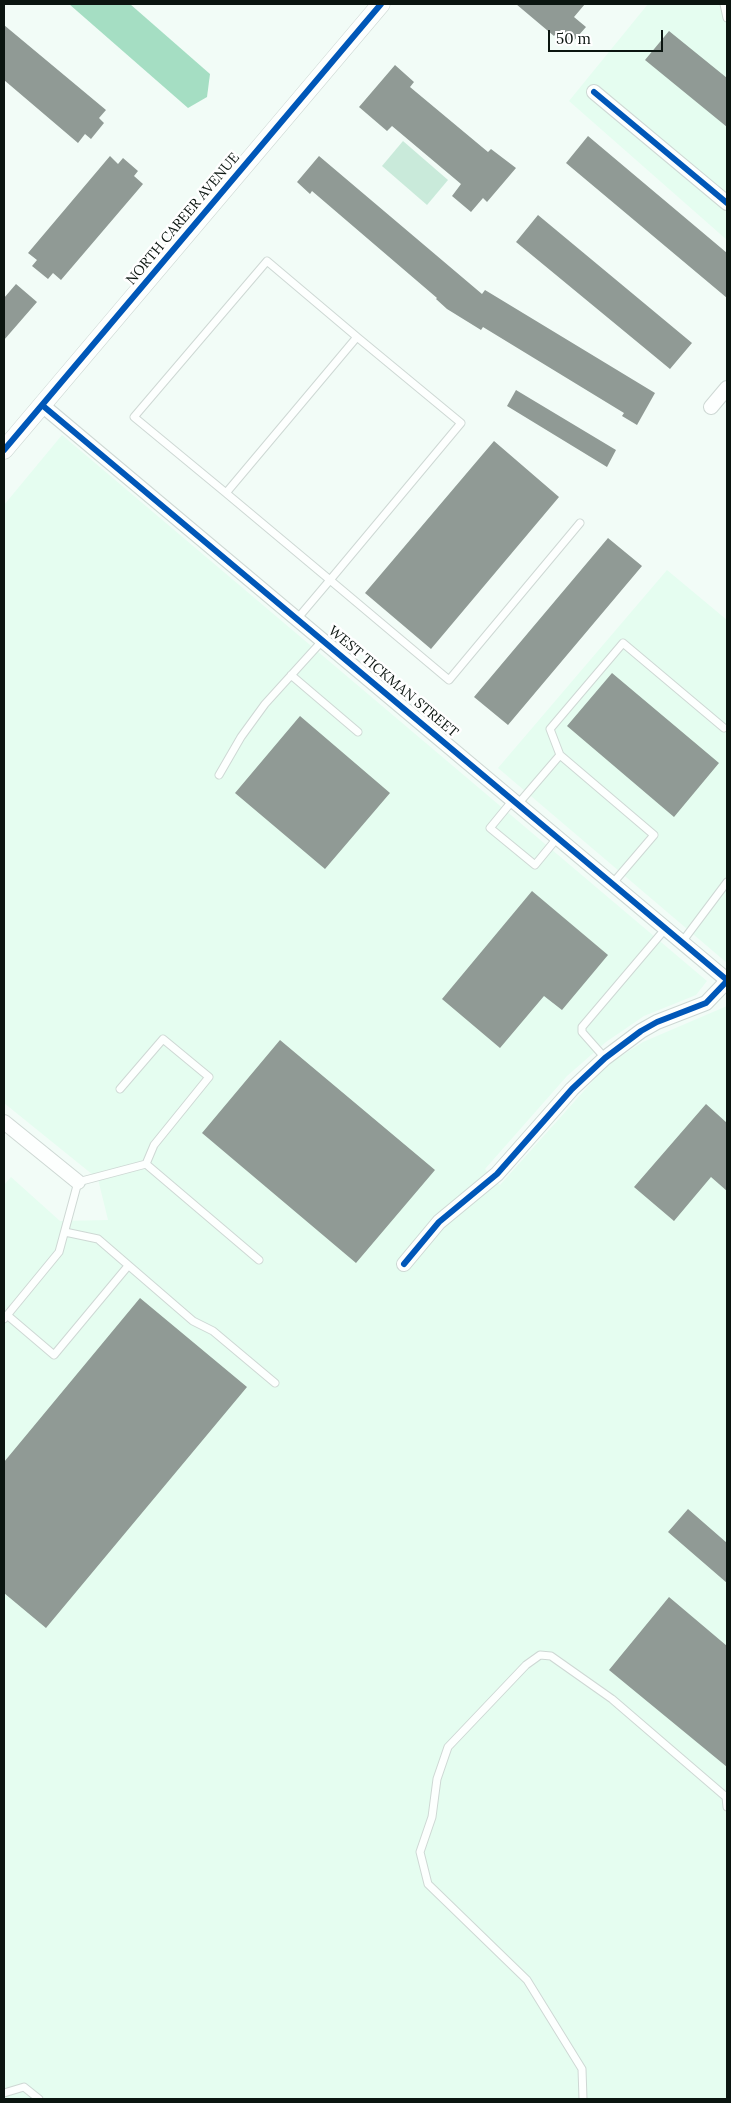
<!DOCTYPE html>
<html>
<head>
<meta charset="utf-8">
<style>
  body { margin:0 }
  #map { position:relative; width:731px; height:2103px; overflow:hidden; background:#f2fcf7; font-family:Lora,serif }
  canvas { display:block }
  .frame { position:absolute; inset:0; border:5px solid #0b1510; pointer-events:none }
  .scale { position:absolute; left:548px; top:30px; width:115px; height:22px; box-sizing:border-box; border:2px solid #0b1510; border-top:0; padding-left:6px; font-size:15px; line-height:18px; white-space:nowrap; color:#0b1510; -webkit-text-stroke:4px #fff; paint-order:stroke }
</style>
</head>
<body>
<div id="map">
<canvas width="731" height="2103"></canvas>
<div class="frame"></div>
<div class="scale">50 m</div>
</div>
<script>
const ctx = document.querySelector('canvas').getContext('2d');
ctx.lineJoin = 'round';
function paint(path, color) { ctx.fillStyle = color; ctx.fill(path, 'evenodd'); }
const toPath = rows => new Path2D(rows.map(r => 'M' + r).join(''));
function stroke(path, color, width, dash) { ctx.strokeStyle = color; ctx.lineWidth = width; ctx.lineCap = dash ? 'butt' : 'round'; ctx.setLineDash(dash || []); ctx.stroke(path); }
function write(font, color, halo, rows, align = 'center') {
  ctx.font = font + ' Lora,serif'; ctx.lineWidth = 5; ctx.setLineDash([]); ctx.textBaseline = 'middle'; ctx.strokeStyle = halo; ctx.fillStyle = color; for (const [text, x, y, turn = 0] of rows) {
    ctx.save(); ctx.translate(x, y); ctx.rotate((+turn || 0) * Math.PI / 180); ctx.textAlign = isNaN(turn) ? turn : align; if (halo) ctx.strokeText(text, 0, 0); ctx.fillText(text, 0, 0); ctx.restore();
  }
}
const built = toPath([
  [648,4,727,4,727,240,569,101],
  [62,435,707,981,696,995,644,1016,606,1042,567,1076,485,1169,500,1185,607,1065,643,1042,727,1006,727,2099,4,2099,4,1185,11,1177,60,1221,108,1220,98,1179,4,1103,4,505],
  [667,570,727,620,727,963,498,768]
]);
const green = toPath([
  [403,141,448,180,427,205,382,166]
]);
const water = toPath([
  [69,4,130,4,210,74,207,97,188,108]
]);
const building = toPath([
  [516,4,585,4,574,17,586,27,571,44,557,32,554,36],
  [4,25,106,110,99,118,104,123,91,139,85,134,78,143,4,80],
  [669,31,727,78,727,127,645,60],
  [395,65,414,82,410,87,488,152,491,149,516,168,487,202,483,198,471,212,452,196,461,184,392,126,387,131,359,107],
  [588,136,727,253,727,298,566,163],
  [110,156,118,164,123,158,138,171,134,176,143,184,61,280,53,273,48,279,32,266,37,260,28,253],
  [319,156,482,294,485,290,655,393,637,425,622,416,624,413,483,327,481,330,447,309,436,299,437,298,312,191,310,194,297,182],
  [538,215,692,343,670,369,516,242],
  [16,284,37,302,4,340,4,298],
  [516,390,616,450,607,467,507,406],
  [494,441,559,497,431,649,365,593],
  [608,538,642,566,508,725,474,697],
  [612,673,719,763,674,817,567,726],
  [300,716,390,793,325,869,235,793],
  [532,891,608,955,562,1010,544,996,500,1048,442,999],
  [280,1040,435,1170,356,1263,202,1133],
  [706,1104,727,1123,727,1191,711,1177,674,1221,634,1187],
  [140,1298,247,1387,46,1628,4,1593,4,1462],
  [688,1509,727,1543,727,1583,668,1532],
  [669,1597,727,1646,727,1767,609,1670]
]);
const service = toPath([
  [724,4,727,18],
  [226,493,330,580,461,423,357,337,226,493,134,417,267,261,357,337],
  [297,619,330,580,449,680,580,523],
  [291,675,358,732],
  [560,755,550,729,623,643,724,728],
  [219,775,241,737,265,704,323,640],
  [513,800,490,828,535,865,558,837],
  [518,804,560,755,654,835,613,883],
  [682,942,727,882],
  [605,1058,582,1032,582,1027,666,928],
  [120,1089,163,1039,209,1077,154,1145,146,1164],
  [65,1232,98,1239,193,1321,213,1331,275,1383],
  [7,1315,54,1355,128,1266],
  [4,1319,59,1252,78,1182,146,1164,259,1260],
  [4,2093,24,2087,39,2099],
  [583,2099,582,2069,527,1980,428,1884,420,1852,432,1817,437,1779,448,1747,526,1665,540,1655,551,1656,612,1699,726,1797,727,1807]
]);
const minor = toPath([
  [594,92,727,203],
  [42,405,727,980],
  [711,407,727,388],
  [4,1122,78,1182],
  [404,1264,439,1222,497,1174,572,1089,605,1058,641,1031,657,1022,706,1003,727,981]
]);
const tertiary = toPath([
  [4,450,381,4]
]);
const cycleway = toPath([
  [594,92,727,203],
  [42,405,727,980],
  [4,450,381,4],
  [404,1264,439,1222,497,1174,572,1089,605,1058,641,1031,657,1022,706,1003,727,981]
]);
const streetNames = [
  ["NORTH CAREER AVENUE",183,219,-50],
  ["WEST TICKMAN STREET",393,682,40]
];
paint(built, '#e5fdf0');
paint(green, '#c9eada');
paint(water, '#a5dec3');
paint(building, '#909a95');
stroke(service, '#ced8d4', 9);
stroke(minor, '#ced8d4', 16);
stroke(tertiary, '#ced8d4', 19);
stroke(service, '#fdfffe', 7);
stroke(minor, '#fdfffe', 14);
stroke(tertiary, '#fdfffe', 18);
stroke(cycleway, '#0057b8', 6);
write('14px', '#0b1510', '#fff', streetNames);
</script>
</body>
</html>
